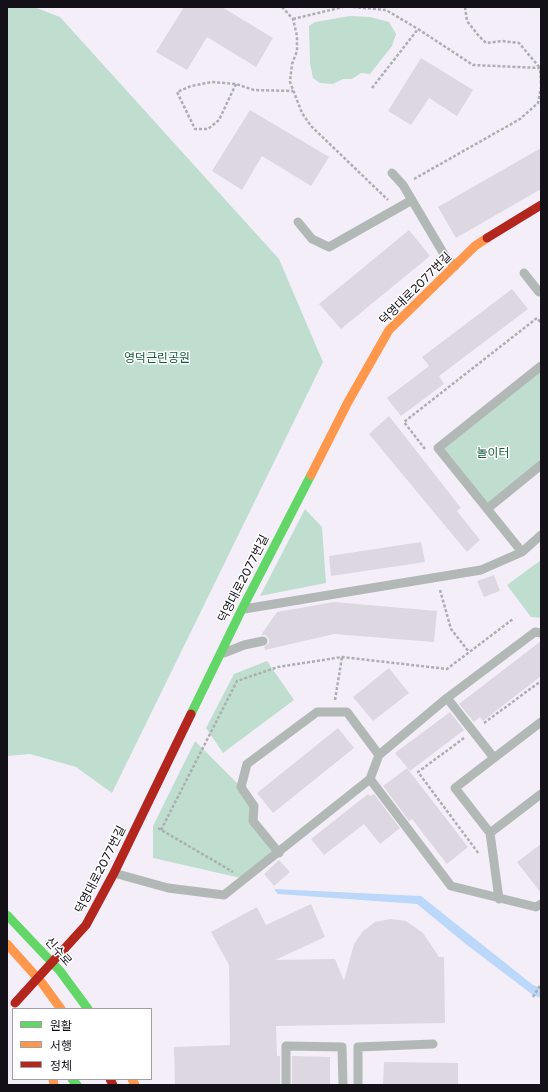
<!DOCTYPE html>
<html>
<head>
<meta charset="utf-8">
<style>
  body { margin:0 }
  #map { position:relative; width:548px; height:1092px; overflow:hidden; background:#f4eef9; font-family:"Varela Round","Noto Sans KR",sans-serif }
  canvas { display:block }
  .frame { position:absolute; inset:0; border:8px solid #141018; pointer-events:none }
  .legend { position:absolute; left:12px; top:1008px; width:140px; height:72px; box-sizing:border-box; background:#fff; border:1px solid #a19fa3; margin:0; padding:5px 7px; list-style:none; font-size:12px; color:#141018 }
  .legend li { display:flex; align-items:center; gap:8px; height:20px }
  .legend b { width:20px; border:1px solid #a19fa3 }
</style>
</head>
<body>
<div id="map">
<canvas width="548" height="1092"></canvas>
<div class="frame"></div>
<ul class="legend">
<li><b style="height:5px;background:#63d668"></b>원활</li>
<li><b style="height:5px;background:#ff974d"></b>서행</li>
<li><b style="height:5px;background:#b3261e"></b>정체</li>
</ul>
</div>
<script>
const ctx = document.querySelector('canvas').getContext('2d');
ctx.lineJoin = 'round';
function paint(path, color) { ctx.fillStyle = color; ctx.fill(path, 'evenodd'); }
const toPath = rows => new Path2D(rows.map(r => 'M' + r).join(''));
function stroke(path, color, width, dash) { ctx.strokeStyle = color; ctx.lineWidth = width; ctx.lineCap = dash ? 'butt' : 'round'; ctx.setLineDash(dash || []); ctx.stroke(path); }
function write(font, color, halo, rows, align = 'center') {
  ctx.font = font + ' "Varela Round","Noto Sans KR",sans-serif'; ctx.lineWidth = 3; ctx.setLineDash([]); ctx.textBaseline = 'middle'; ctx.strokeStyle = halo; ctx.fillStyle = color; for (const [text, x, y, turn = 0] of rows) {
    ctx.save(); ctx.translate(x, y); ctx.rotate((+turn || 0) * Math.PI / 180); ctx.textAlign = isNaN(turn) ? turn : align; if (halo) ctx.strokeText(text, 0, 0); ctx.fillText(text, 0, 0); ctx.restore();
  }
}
const green = toPath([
  [7,7,34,7,60,17,279,259,323,362,112,793,76,767,30,754,7,756],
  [350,16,370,17,389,22,396,34,392,46,370,74,361,73,352,79,343,79,333,84,320,83,313,78,310,64,309,26,315,22],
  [541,366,541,465,487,509,438,448],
  [305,509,322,527,326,583,260,596],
  [541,560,541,618,531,617,507,585],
  [267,661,294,700,223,753,206,728,234,674],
  [195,741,241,787,254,806,253,821,279,853,245,879,153,858,153,826]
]);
const water = toPath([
  [274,889,421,896,533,985,541,988,541,998,533,995,467,945,417,904,278,894]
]);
const building = toPath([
  [184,7,222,7,273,38,256,67,207,37,187,70,156,52],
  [421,58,473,90,457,116,429,98,411,125,388,111],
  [250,110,329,157,311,186,262,156,242,190,212,171],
  [541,148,541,189,456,238,438,207],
  [409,230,430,256,341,329,319,304],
  [512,289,528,309,439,376,444,384,401,416,387,398,429,366,422,357],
  [389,416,461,508,457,511,480,540,467,552,369,434],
  [421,542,425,562,331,576,329,556],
  [494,575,500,591,484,597,477,581],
  [334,602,437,611,434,642,334,634,265,650,264,647,269,643,269,639,265,635,261,635,277,612],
  [541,641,541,676,483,721,480,717,474,722,459,704],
  [389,668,409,693,373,721,353,697],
  [450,712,464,730,410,771,395,753],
  [338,728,354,748,273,813,257,793],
  [407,768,468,847,447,864,412,819,409,821,383,786],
  [368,794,370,796,374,794,400,828,380,844,364,824,324,855,311,839],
  [541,844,541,893,517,862],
  [279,860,290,872,274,886,264,874],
  [311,904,325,937,275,960,335,959,344,981,354,944,363,931,375,922,391,919,406,921,423,933,439,957,444,957,445,1023,276,1026,277,1056,280,1056,280,1085,175,1085,174,1047,230,1045,229,965,211,932,257,907,266,925],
  [292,1056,330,1057,330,1085,292,1085],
  [384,1062,458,1063,458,1085,383,1085]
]);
const path = toPath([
  [282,7,293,19,297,36,297,51,292,64,290,82,302,113,311,126,388,200],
  [353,7,386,10,418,29],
  [465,7,467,21,478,35,486,43,502,41,519,43,540,68],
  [293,19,343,7],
  [236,84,219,120,208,129,195,129,177,92,191,86,212,82,236,84,254,90,293,91],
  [372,88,418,29,473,65,540,68,541,84],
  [414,179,520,119,538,103,541,87],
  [425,449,404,422,537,318,541,323],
  [440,590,451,629,469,652],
  [335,700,342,657],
  [484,723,541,681],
  [464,738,418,772,479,854],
  [158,828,233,872],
  [161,830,237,681,278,667,342,657,447,669,513,619],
  [533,997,541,984]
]);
const lane = toPath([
  [392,173,403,185,445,256,455,266],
  [298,222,312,239,329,247,412,200],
  [524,273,539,292,541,291],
  [487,509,541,465],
  [522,552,438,448,541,366],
  [244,609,481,570,522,552,541,535],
  [224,653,244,645,263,641],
  [447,698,494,758,455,788,490,833],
  [494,758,541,722],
  [370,779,451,886,536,907,541,904],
  [279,853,253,821,254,806,241,787,247,764,317,712,347,712,379,755],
  [114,873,168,888,224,895,370,779,379,755,447,698,535,632,541,633],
  [499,899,490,833,541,794],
  [286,1085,286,1046,342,1047,343,1085],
  [358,1085,358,1047,433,1044]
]);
const fast = toPath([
  [191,714,242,609,311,475],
  [7,915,60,971,88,1009],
  [72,1079,77,1085]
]);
const slow = toPath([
  [311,475,348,402,389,330,475,246,487,238],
  [7,944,42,983,61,1009],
  [53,1079,54,1085],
  [132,1079,135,1085]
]);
const jam = toPath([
  [487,238,541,205],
  [15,1003,86,925,114,873,191,714],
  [110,1079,113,1085]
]);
const streetNames = [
  ["덕영대로2077번길",416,289,-45],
  ["덕영대로2077번길",244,579,-63],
  ["덕영대로2077번길",101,870,-63],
  ["신수로",58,952,48]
];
const parkNames = [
  ["영덕근린공원",157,359],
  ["놀이터",493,454]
];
paint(green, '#bfded0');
paint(water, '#bbd7fa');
paint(building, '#dcd7e0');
stroke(path, '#adaeb0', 2.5, [3, 2]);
stroke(lane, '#b2b8b6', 9);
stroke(fast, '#63d668', 9);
stroke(slow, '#ff974d', 9);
stroke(jam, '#b3261e', 9);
write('12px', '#141018', '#fff', streetNames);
write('12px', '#155d3e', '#fff', parkNames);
</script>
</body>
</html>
